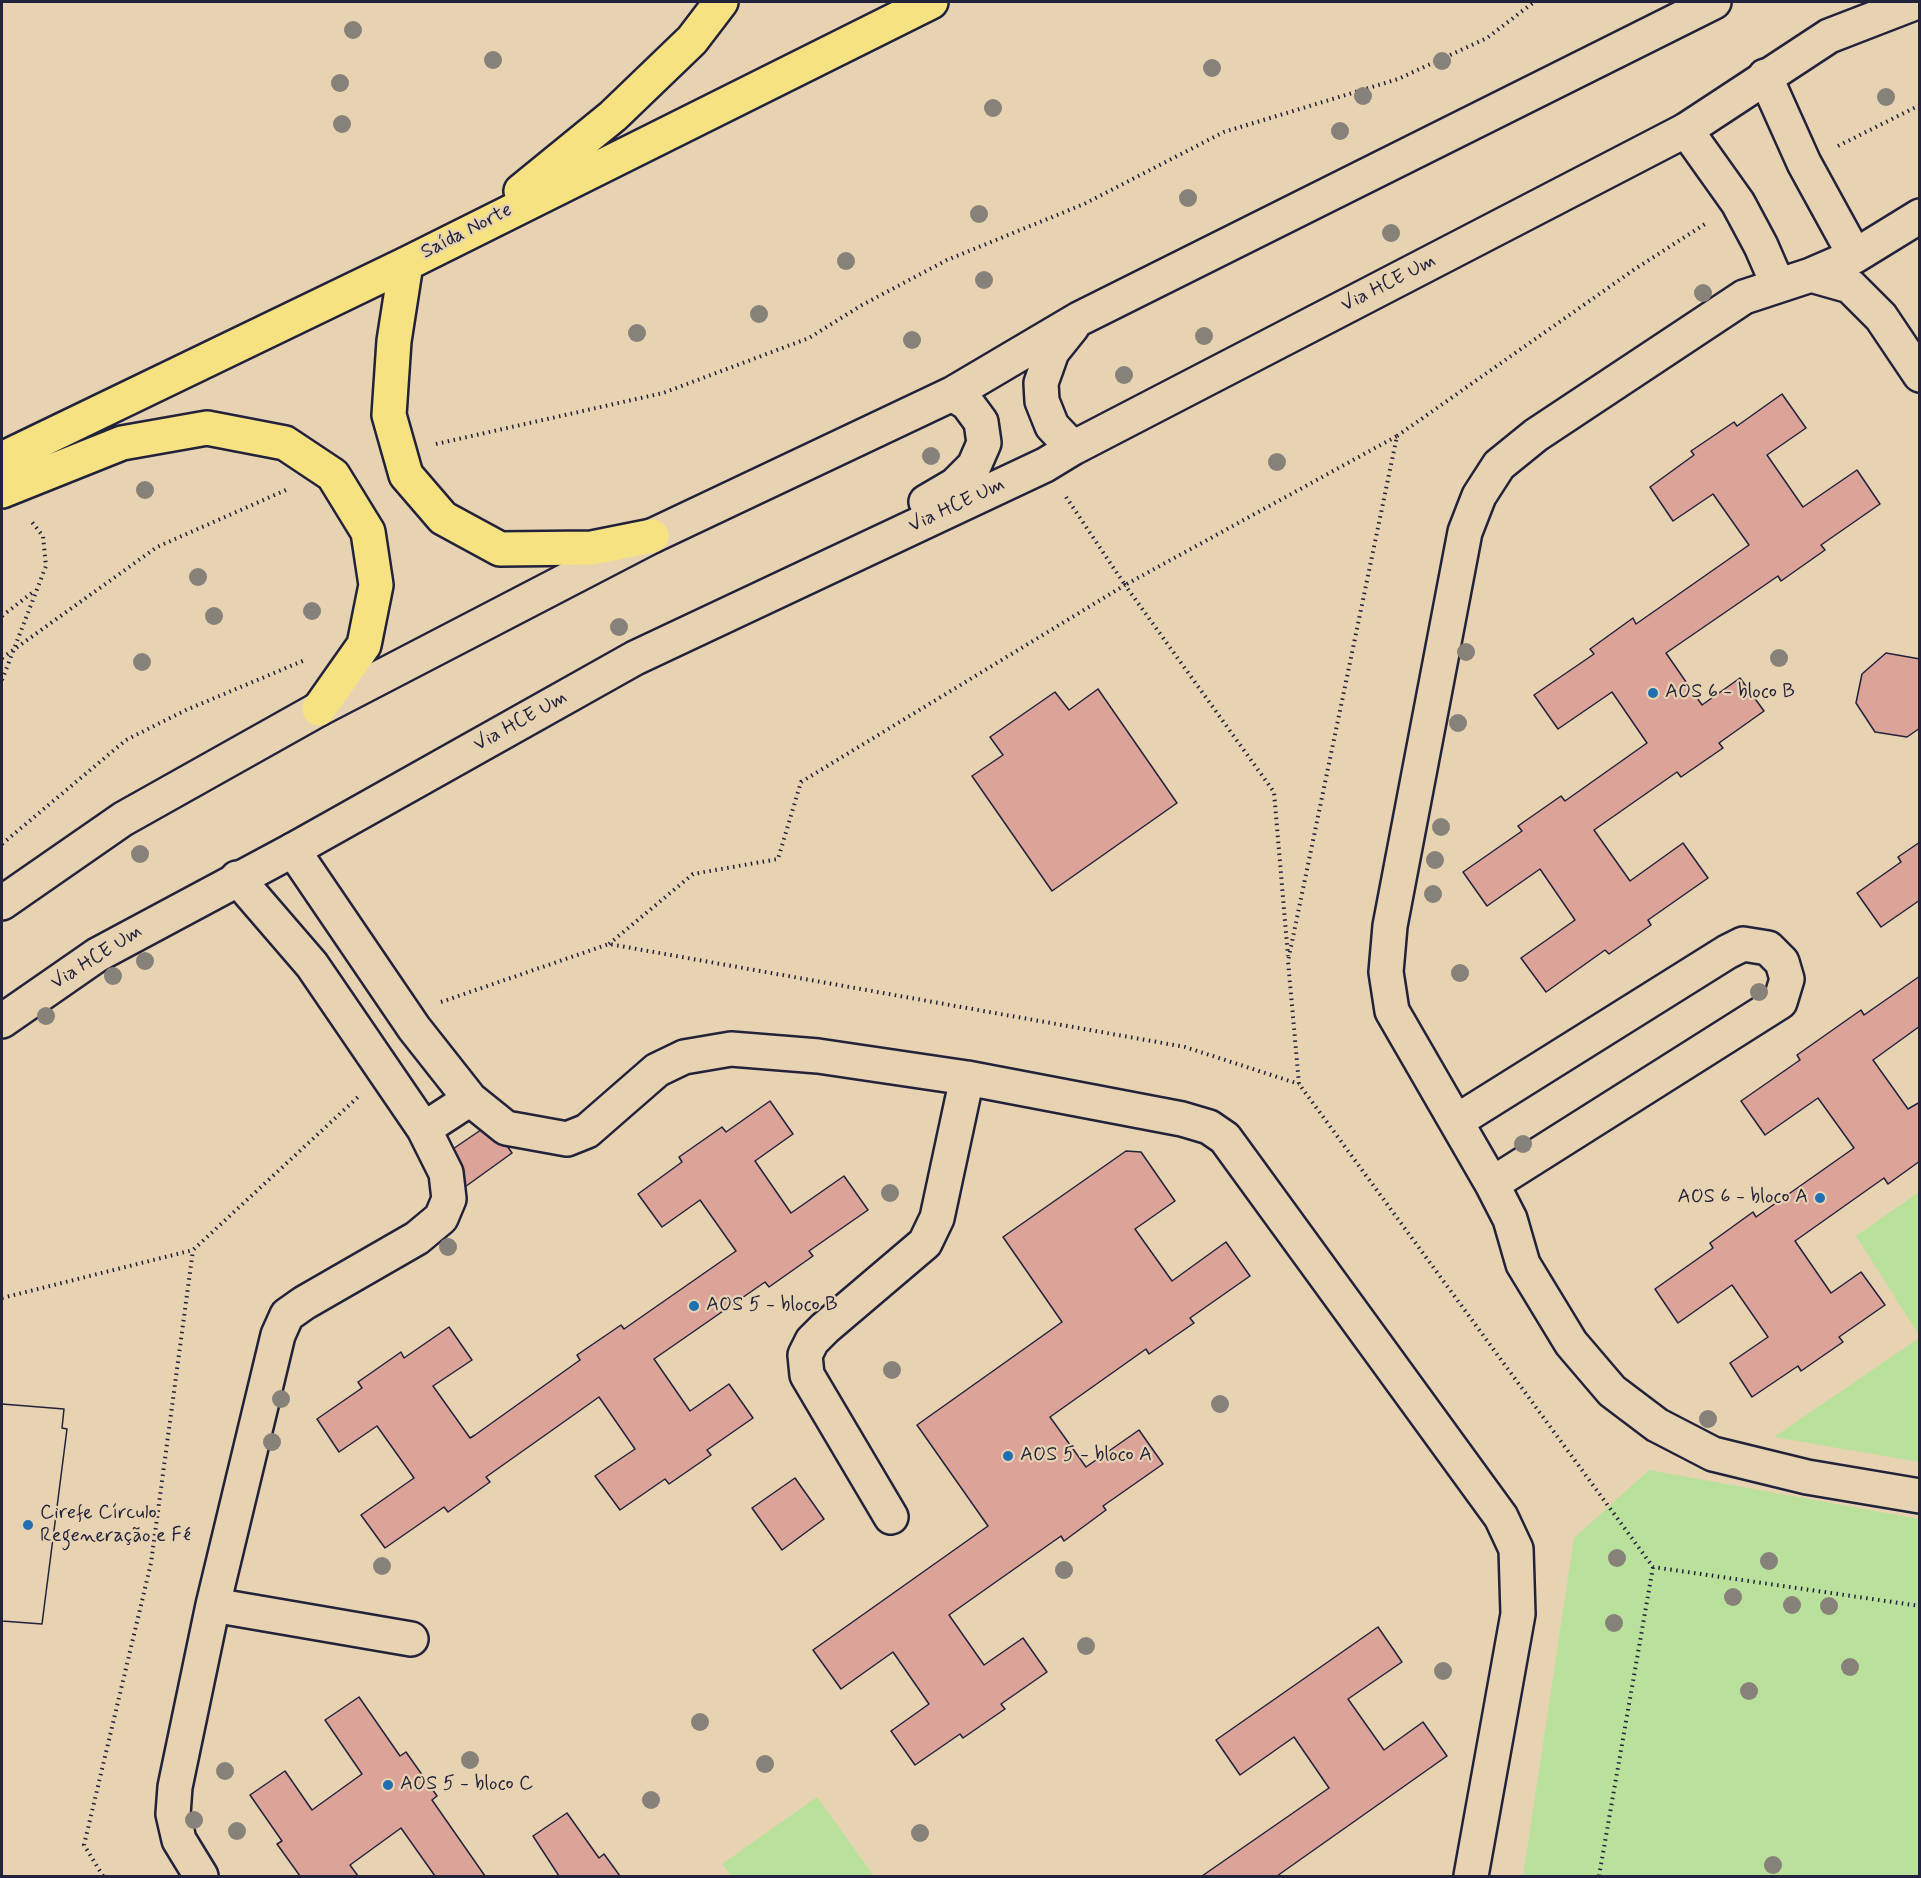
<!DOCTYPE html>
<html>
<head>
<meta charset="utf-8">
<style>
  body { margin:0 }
  #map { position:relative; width:1921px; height:1878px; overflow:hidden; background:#e7d3b2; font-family:Mynerve,sans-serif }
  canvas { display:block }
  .frame { position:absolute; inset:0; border:3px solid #22223b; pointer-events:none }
</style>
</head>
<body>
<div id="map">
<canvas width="1921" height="1878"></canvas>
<div class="frame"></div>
</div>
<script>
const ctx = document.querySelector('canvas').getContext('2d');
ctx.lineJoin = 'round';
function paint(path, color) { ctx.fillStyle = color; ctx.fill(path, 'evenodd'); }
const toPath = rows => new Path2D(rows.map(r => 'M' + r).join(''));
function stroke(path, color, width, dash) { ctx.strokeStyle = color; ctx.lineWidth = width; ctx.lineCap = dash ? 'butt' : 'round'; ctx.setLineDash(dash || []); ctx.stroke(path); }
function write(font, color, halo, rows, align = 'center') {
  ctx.font = font + ' Mynerve,sans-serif'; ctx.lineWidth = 4.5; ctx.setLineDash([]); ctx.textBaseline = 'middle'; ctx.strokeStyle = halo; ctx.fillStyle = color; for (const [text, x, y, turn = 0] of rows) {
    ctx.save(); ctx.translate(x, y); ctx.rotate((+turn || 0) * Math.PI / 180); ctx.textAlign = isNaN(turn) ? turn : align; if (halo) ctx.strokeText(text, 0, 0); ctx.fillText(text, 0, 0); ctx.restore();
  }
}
const green = toPath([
  [1919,1192,1919,1335,1856,1236],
  [1919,1338,1919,1462,1774,1437],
  [1649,1470,1919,1519,1919,1876,1523,1876,1574,1538],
  [817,1797,874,1876,731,1876,722,1864]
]);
const building = toPath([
  [1782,394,1806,428,1767,455,1803,507,1857,470,1880,504,1821,545,1825,550,1781,581,1778,576,1666,653,1702,705,1740,678,1764,711,1719,743,1723,748,1681,777,1677,772,1594,830,1630,881,1683,843,1708,878,1648,920,1651,925,1609,954,1605,950,1546,992,1521,958,1575,920,1540,869,1487,906,1463,872,1522,831,1518,826,1561,796,1565,801,1647,743,1612,692,1558,729,1534,695,1594,654,1590,649,1633,618,1636,624,1749,545,1713,494,1673,521,1650,487,1694,455,1691,451,1734,422,1737,426,1782,394],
  [1886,653,1920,659,1920,728,1907,737,1875,732,1856,703,1862,674,1886,653],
  [1098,689,1177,803,1052,891,972,776,1003,755,990,737,1055,692,1069,710,1098,689],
  [1920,842,1920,900,1881,927,1857,893,1901,862,1898,857,1920,842],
  [1920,976,1920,1026,1873,1060,1908,1109,1920,1102,1920,1161,1888,1184,1884,1178,1795,1241,1831,1293,1861,1272,1885,1305,1839,1337,1843,1342,1801,1371,1798,1366,1752,1397,1730,1363,1768,1337,1732,1285,1678,1323,1655,1289,1713,1248,1710,1243,1753,1212,1756,1217,1854,1148,1818,1098,1765,1135,1741,1101,1800,1060,1797,1055,1861,1010,1864,1015,1920,976],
  [770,1101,793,1134,755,1161,791,1213,844,1176,868,1210,809,1251,813,1256,769,1287,765,1282,654,1359,690,1411,729,1384,753,1418,707,1450,711,1455,669,1484,665,1479,620,1510,595,1476,635,1449,599,1397,486,1477,490,1482,448,1512,444,1507,385,1548,361,1515,414,1478,377,1426,339,1452,317,1419,362,1388,358,1382,401,1352,404,1358,449,1327,472,1360,433,1386,470,1438,475,1435,580,1360,577,1355,621,1325,624,1329,736,1251,700,1200,662,1227,638,1194,682,1162,679,1157,722,1127,726,1132,770,1101],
  [491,1123,512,1153,451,1197,428,1166,491,1123],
  [1126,1151,1141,1152,1175,1201,1135,1229,1172,1281,1226,1242,1250,1276,1190,1318,1194,1323,1149,1354,1146,1349,1050,1417,1086,1467,1139,1430,1163,1464,1103,1506,1106,1510,1064,1541,1061,1536,949,1615,984,1665,1023,1638,1047,1672,1001,1704,1005,1709,963,1738,960,1734,915,1765,891,1731,929,1704,893,1652,841,1689,813,1650,988,1526,917,1425,1062,1322,1003,1237,1126,1151],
  [2,1404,64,1409,62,1428,67,1429,42,1624,2,1621,2,1404],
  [2,1404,64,1409,62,1428,67,1429,42,1624,2,1621,2,1404],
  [795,1478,824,1519,782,1550,752,1508,795,1478],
  [1378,1627,1402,1662,1348,1699,1384,1750,1423,1722,1447,1756,1277,1876,1202,1876,1329,1788,1294,1737,1240,1775,1216,1740,1378,1627],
  [359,1697,400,1756,406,1752,437,1796,432,1800,485,1876,435,1876,401,1828,350,1865,358,1876,300,1876,277,1844,282,1841,250,1795,285,1771,312,1810,362,1774,325,1720,359,1697],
  [567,1813,599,1858,604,1854,620,1876,559,1876,533,1836,567,1813]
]);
const path = toPath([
  [1838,146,1920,105],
  [1397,436,1635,269,1705,224],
  [436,444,663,393,809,338,862,305,947,260,1084,204,1224,132,1398,79,1487,38,1534,2],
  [1066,497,1125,585,1397,436,1288,961,1299,1084,1653,1567,1920,1606],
  [2,616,33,592],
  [2,658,157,547,286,490],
  [2,680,46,566,43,536,31,521],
  [2,844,126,740,186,710,305,660],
  [609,944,693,874,778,859,801,782,1125,585,1274,792,1288,956],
  [441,1002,609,944,1185,1047,1299,1084],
  [2,1298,193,1250,358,1097],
  [103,1876,84,1845,151,1563,193,1250],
  [1599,1876,1653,1567]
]);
const street = toPath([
  [1765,76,1804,163,1855,256],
  [1686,130,1738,203,1761,246,1778,285],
  [1920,216,1855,256,1811,275,1744,297,1536,435,1499,465,1479,496,1465,532,1390,926,1386,972,1392,1011,1492,1184,1510,1219,1523,1264,1571,1343,1612,1391,1657,1425,1713,1454,1807,1477,1920,1496],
  [1811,275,1850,286,1881,317,1920,375],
  [293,850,414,1028,470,1099,506,1128,567,1139,587,1131,657,1070,684,1057,731,1049,818,1056,967,1078,1182,1119,1209,1127,1225,1138,1501,1517,1516,1549,1518,1614,1471,1876],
  [1457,1121,1727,952,1743,944,1768,948,1782,962,1787,979,1780,1002,1492,1184],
  [424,1129,470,1099],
  [891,1517,807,1375,805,1355,812,1341,825,1328,925,1243,937,1218,967,1078],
  [213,1605,411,1639],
  [201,1876,179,1840,173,1814,175,1787,213,1605,278,1335,287,1315,304,1303,417,1238,441,1218,449,1199,446,1173,424,1129,312,965,237,878]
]);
const secondary = toPath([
  [1072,327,1052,352,1041,383,1042,401,1052,426,1073,448],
  [926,502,955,485,974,466,984,443,981,422,967,403,952,394],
  [2,903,123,819,319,709,652,536,952,394,1079,319,1714,2],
  [2,1021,97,955,293,850,635,658,1045,465,1073,448,1686,130,1829,36,1917,2]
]);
const primary = toPath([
  [521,191,613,116,692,40,721,2],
  [406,264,394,341,389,415,406,475,443,518,500,549,592,548,652,536],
  [2,459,406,264,931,2],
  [2,491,122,443,207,428,285,443,333,475,368,532,376,585,364,645,319,709]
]);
const trees = [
  [353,30],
  [493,60],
  [1442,61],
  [1212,68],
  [340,83],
  [1363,96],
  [1886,97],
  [993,108],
  [342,124],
  [1340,131],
  [1188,198],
  [979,214],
  [1391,233],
  [846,261],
  [984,280],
  [1703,293],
  [759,314],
  [637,333],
  [1204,336],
  [912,340],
  [1124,375],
  [931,456],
  [1277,462],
  [145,490],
  [198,577],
  [312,611],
  [214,616],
  [619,627],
  [1466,652],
  [1779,658],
  [142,662],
  [1458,723],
  [1441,827],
  [140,854],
  [1435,860],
  [1433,894],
  [145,961],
  [1460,973],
  [113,976],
  [1759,992],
  [46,1016],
  [1523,1144],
  [890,1193],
  [448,1247],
  [892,1370],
  [281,1399],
  [1220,1404],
  [1708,1419],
  [272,1442],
  [1617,1558],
  [1769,1561],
  [382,1566],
  [1064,1570],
  [1733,1597],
  [1792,1605],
  [1829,1606],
  [1614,1623],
  [1086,1646],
  [1850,1667],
  [1443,1671],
  [1749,1691],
  [700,1722],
  [470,1760],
  [765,1764],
  [225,1771],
  [651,1800],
  [194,1820],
  [237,1831],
  [920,1833],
  [1773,1865]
];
const markers = [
  [1653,693,6,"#1f6fb2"],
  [1820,1198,6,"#1f6fb2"],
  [694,1306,6,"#1f6fb2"],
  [1008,1456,6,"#1f6fb2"],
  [28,1525,6,"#1f6fb2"],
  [388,1785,6,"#1f6fb2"]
];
const streetNames = [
  ["Saída Norte",467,232,-27],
  ["Via HCE Um",1389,284,-27],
  ["Via HCE Um",957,506,-25],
  ["Via HCE Um",521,722,-29],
  ["Via HCE Um",97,958,-32]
];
const poiNames = [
  ["AOS 6 - bloco B",1665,693],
  ["AOS 6 - bloco A",1808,1198,"right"],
  ["AOS 5 - bloco B",706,1306],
  ["AOS 5 - bloco A",1020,1456],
  ["Cirefe Círculo",40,1514],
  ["Regeneração e Fé",40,1537],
  ["AOS 5 - bloco C",400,1785]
];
paint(green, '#b9e19c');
paint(building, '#dca399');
stroke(building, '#22223b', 1.5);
stroke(street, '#22223b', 38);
stroke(secondary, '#22223b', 38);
stroke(primary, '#22223b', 38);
stroke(path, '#22223b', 4, [1.5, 4.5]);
stroke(street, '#e7d3b2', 33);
stroke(secondary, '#e7d3b2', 33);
stroke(primary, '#f7e281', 33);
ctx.fillStyle = '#878279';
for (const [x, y] of trees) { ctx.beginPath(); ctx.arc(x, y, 9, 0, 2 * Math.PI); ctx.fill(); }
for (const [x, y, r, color] of markers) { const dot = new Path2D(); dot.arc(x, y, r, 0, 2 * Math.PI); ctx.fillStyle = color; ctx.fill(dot); stroke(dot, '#e7d3b2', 2); }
write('20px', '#22223b', '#e7d3b2', streetNames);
write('20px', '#22223b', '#e7d3b2', poiNames, 'left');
</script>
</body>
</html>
